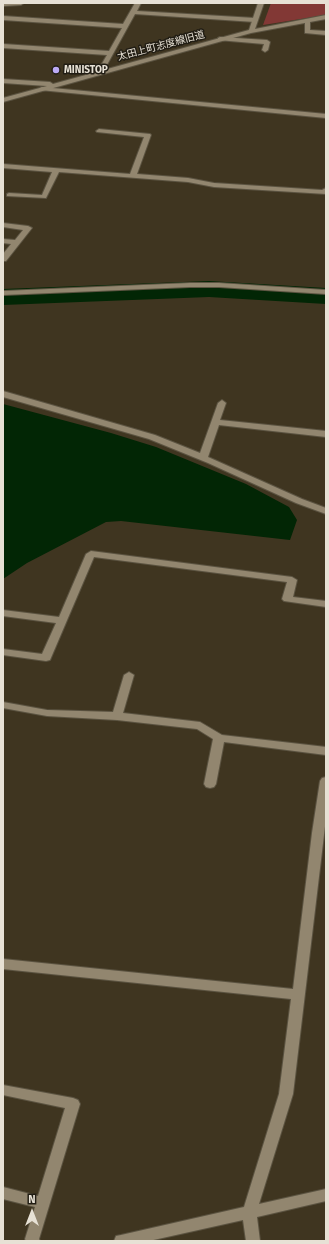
<!DOCTYPE html>
<html>
<head>
<meta charset="utf-8">
<style>
  body { margin:0 }
  #map { position:relative; width:329px; height:1244px; overflow:hidden; background:#3f3520; font-family:"Fira Sans",sans-serif }
  canvas { display:block }
  .frame { position:absolute; inset:0; border:4px solid #e7e1d5; pointer-events:none }
  .north { position:absolute; left:12px; top:1192px; width:40px; height:40px; -webkit-text-stroke:3px #211d14; paint-order:stroke; rotate:0deg; font-size:11px; font-weight:700; line-height:16px; text-align:center; color:#e7e1d5 }
  .north::after { content:''; display:block; margin:auto; width:14px; height:18px; background:#e7e1d5; clip-path:polygon(50% 0,100% 100%,50% 72%,0 100%) }
</style>
</head>
<body>
<div id="map">
<canvas width="329" height="1244"></canvas>
<div class="frame"></div>
<div class="north">N</div>
</div>
<script>
const ctx = document.querySelector('canvas').getContext('2d');
ctx.lineJoin = 'round';
function paint(path, color) { ctx.fillStyle = color; ctx.fill(path, 'evenodd'); }
const toPath = rows => new Path2D(rows.map(r => 'M' + r).join(''));
function stroke(path, color, width, dash) { ctx.strokeStyle = color; ctx.lineWidth = width; ctx.lineCap = dash ? 'butt' : 'round'; ctx.setLineDash(dash || []); ctx.stroke(path); }
function write(font, color, halo, rows, align = 'center') {
  ctx.font = font + ' "Fira Sans","Noto Sans JP",sans-serif'; ctx.lineWidth = 3; ctx.setLineDash([]); ctx.textBaseline = 'middle'; ctx.strokeStyle = halo; ctx.fillStyle = color; for (const [text, x, y, turn = 0] of rows) {
    ctx.save(); ctx.translate(x, y); ctx.rotate((+turn || 0) * Math.PI / 180); ctx.textAlign = isNaN(turn) ? turn : align; if (halo) ctx.strokeText(text, 0, 0); ctx.fillText(text, 0, 0); ctx.restore();
  }
}
const green = toPath([
  [271,3,326,3,326,15,263,25]
]);
const water = toPath([
  [3,404,111,433,156,447,246,484,289,507,297,520,290,540,121,521,106,522,27,563,3,579]
]);
const river = toPath([
  [209,281,326,288,326,304,209,297,3,305,3,289,209,281]
]);
const minor = toPath([
  [3,3,24,3,21,5,3,6,3,3],
  [135,3,141,3,137,11,255,18,258,20,255,22,135,14,103,72,100,74,97,72,107,55,3,48,3,44,109,51,122,28,3,20,3,16,123,24,135,3],
  [305,20,310,21,310,30,326,31,326,35,305,33,305,20],
  [220,37,267,40,270,42,268,50,265,52,262,50,264,44,218,40,218,38,220,37],
  [42,87,326,114,326,118,40,90,40,88,42,87],
  [99,129,150,134,151,135,137,174,188,178,214,183,322,190,326,188,326,194,214,187,188,182,59,172,46,198,7,196,7,194,9,193,42,195,52,172,3,168,3,164,130,174,144,137,97,132,96,131,99,129],
  [3,223,28,226,32,228,6,261,3,261,3,254,11,244,3,243,3,239,15,240,23,230,3,227,3,223],
  [190,283,219,283,326,290,326,294,219,287,190,287,3,295,3,291,190,283],
  [3,391,155,435,200,453,218,403,222,400,226,403,220,420,326,431,326,437,219,425,208,457,302,499,326,508,326,514,296,503,208,463,149,439,3,397,3,391],
  [91,551,292,577,297,580,293,597,326,601,326,607,284,601,282,599,287,582,94,557,50,660,46,661,3,655,3,649,42,654,56,623,3,616,3,610,59,617,86,554,91,551],
  [129,672,134,675,123,713,200,722,222,735,326,747,326,755,224,742,216,784,214,787,210,788,206,787,204,784,213,739,197,729,117,720,47,716,3,708,3,702,47,710,113,712,124,675,129,672],
  [326,777,326,818,293,1094,259,1204,326,1189,326,1201,257,1217,260,1241,246,1241,243,1220,149,1241,114,1241,116,1236,121,1235,244,1207,279,1094,291,999,3,969,3,959,293,989,312,833,320,781,322,778,326,777],
  [3,1085,73,1098,78,1100,80,1104,39,1239,40,1241,26,1241,25,1239,35,1207,3,1199,3,1187,38,1196,65,1108,3,1095,3,1085]
]);
const tertiary = toPath([
  [258,3,264,3,255,29,326,15,326,19,251,33,3,102,3,98,47,86,3,83,3,79,50,82,53,84,249,30,258,3]
]);
const markers = [
  [56,70,4,"#bcaaf6"]
];
const farStreetnames = [
  ["太田上町志度線旧道",161,46,-15]
];
const farPoinames = [
  ["MINISTOP",64,70]
];
paint(green, '#823835');
paint(water, '#022605');
paint(river, '#022605');
stroke(minor, '#5b5341', 2);
stroke(tertiary, '#5b5341', 2);
paint(minor, '#92866f');
paint(tertiary, '#92866f');
for (const [x, y, r, color] of markers) { const dot = new Path2D(); dot.arc(x, y, r, 0, 2 * Math.PI); ctx.fillStyle = color; ctx.fill(dot); stroke(dot, '#211d14', 1.5); }
write('10px', '#e7e1d5', '#211d14', farStreetnames);
write('bold 10px', '#e7e1d5', '#211d14', farPoinames, 'left');
</script>
</body>
</html>
